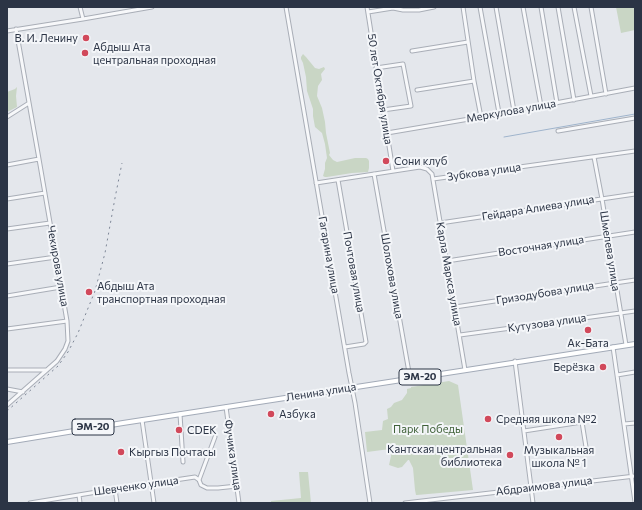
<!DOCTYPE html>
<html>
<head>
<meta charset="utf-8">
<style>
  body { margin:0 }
  #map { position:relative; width:642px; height:510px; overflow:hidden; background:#e4e7ec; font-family:Commissioner,sans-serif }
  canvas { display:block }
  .frame { position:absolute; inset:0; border:8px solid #2b3445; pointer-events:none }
</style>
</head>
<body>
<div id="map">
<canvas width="642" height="510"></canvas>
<div class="frame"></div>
</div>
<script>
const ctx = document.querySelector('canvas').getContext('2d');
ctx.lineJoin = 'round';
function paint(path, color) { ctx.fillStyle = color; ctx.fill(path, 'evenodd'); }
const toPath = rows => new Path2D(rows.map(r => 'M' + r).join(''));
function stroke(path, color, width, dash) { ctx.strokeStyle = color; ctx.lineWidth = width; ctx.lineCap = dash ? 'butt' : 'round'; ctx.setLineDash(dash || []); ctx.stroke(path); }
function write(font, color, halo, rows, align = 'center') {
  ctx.font = font + ' Commissioner,sans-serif'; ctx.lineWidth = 4; ctx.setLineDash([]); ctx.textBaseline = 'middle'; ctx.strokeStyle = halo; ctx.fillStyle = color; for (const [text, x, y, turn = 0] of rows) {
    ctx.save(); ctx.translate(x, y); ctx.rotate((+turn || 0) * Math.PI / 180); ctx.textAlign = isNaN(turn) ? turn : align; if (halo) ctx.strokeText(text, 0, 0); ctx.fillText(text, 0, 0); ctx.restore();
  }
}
const green = toPath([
  [616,7,635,7,635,30,621,33],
  [303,54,306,57,315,68,319,69,324,67,325,69,321,74,322,80,318,86,317,96,322,108,325,122,326,133,330,153,329,155,333,160,337,162,355,158,366,158,368,159,369,161,369,168,368,172,352,173,327,177,325,177,323,176,325,169,325,163,327,158,325,144,322,133,315,127,313,116,313,109,307,91,306,77,303,63,301,59,301,57],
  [17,87,16,96,17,107,7,112,7,92,15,89],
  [449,381,458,385,473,490,417,495,416,495,415,490,413,468,409,460,408,460,402,467,398,468,389,465,391,456,390,449,367,452,365,432,382,430,383,421,388,419,387,409,391,407,394,403,402,400,407,393,407,389,411,388,411,387],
  [299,472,308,472,311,503,271,503,271,501,301,498]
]);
const stream = toPath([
  [504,137,635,114]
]);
const minor = toPath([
  [80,7,83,19],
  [286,7,349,373,355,403,370,503],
  [367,7,393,171],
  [463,7,474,81,481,117],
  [480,7,499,113],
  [496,7,514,111],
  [523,7,541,106],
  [541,7,557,103],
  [558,7,574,100],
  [574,7,591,96],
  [591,7,606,94],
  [368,12,393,8,403,10,419,10,434,7],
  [7,31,83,19,152,7],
  [412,51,468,42],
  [376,68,403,64,411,106,383,110],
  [417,90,474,81],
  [7,117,29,103],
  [558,131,635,118],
  [387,133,481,117,635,88],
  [594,157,602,199,626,345],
  [7,165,39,159],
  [374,174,410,378],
  [433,179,635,151],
  [338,180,366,342,364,344,345,347],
  [316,183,420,167,427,169,432,174,465,370],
  [7,199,45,193],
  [440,223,635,194],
  [7,229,50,223],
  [447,261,635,232],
  [7,264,56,257],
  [7,296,61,287],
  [455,307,635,280],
  [7,329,67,321],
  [460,335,635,311],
  [613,347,635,502],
  [515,361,533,503],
  [7,370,47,370],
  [617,375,635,372],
  [7,389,23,392],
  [7,405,57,361,65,349,68,341,67,321,39,159,16,29],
  [226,407,239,503],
  [180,414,183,462],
  [142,420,154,503],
  [624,424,635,423],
  [524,431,582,422,586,447],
  [199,480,215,437],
  [115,489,117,503],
  [79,495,80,503],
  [30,503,115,489,195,477,199,480,201,485,207,488,218,488,237,486],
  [405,503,635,476]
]);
const major = toPath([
  [7,442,123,423,635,344]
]);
const rail = toPath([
  [7,411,58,366,68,352,78,333,95,291,105,253,115,198,122,163]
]);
const markers = [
  [86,38,4,"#d1495b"],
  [85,53,4,"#d1495b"],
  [386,161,4,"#d1495b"],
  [89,292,4,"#d1495b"],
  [588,330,4,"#d1495b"],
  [603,367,4,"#d1495b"],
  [271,414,4,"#d1495b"],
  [488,419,4,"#d1495b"],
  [179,430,4,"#d1495b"],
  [559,437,4,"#d1495b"],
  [121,452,4,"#d1495b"],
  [510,455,4,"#d1495b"]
];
const shields = [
  [420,377,42],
  [93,427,42]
];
const shieldNames = [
  ["ЭМ-20",420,377],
  ["ЭМ-20",93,427]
];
const poiNames = [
  ["В. И. Ленину",78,38,"right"],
  ["Абдыш Ата",93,47],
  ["центральная проходная",93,60],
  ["Сони клуб",394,161],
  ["Абдыш Ата",97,286],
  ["транспортная проходная",97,299],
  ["Ак-Бата",588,343,"center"],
  ["Берёзка",595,367,"right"],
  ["Азбука",279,414],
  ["Средняя школа №2",496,419],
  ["CDEK",187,430],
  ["Кантская центральная",502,449,"right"],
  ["библиотека",502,462,"right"],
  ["Музыкальная",559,450,"center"],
  ["школа № 1",559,463,"center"],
  ["Кыргыз Почтасы",129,452]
];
const streetNames = [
  ["50 лет Октября улица",380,89,81],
  ["Меркулова улица",511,111,-10],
  ["Зубкова улица",484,172,-8],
  ["Гейдара Алиева улица",538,208,-9],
  ["Восточная улица",541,246,-9],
  ["Шмелева улица",610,251,81],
  ["Гагарина улица",329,255,80],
  ["Чекирова улица",58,266,80],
  ["Почтовая улица",354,272,80],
  ["Карла Маркса улица",449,274,80],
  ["Шолохова улица",392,276,80],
  ["Гризодубова улица",545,293,-9],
  ["Кутузова улица",547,323,-8],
  ["Ленина улица",321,392,-9],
  ["Фучика улица",233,455,82],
  ["Шевченко улица",136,486,-8],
  ["Абдраимова улица",544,486,-7]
];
const parkNames = [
  ["Парк Победы",428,429]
];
paint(green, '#c9d6c5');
stroke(stream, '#9fb4cc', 1);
stroke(minor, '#a9aeb7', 5);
stroke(major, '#a3abb8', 6);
stroke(minor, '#f7f8fa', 3);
stroke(major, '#fff', 4);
stroke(rail, '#7d8696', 1, [2, 4]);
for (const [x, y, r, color] of markers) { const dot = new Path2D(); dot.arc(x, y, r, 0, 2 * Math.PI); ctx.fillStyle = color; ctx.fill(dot); stroke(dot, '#f4f6f9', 1.5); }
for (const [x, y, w] of shields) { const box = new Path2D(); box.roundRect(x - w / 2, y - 8, w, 16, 3); ctx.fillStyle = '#f4f6f9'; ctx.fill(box); stroke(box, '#2b3445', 1); }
write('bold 10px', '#2b3445', null, shieldNames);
write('11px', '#2b3445', '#f4f6f9', poiNames, 'left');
write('11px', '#2b3445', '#f4f6f9', streetNames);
write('11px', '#3f6138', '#f4f6f9', parkNames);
</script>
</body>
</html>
